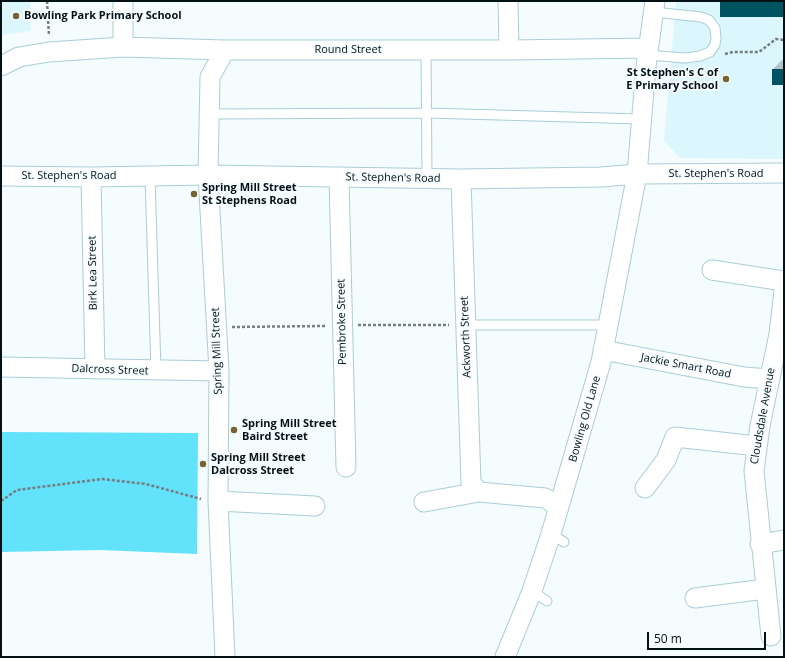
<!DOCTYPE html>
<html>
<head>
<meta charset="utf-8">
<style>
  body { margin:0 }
  #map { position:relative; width:785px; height:658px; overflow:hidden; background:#f5fcfe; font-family:"Open Sans",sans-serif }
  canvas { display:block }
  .frame { position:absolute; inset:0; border:2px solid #051215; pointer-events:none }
  .scale { position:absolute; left:647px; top:632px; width:119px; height:18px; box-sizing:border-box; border:2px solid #051215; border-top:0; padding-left:5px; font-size:12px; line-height:14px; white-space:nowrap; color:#051215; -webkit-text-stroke:3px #f5fcfe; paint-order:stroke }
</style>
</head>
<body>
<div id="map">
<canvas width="785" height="658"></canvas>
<div class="frame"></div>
<div class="scale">50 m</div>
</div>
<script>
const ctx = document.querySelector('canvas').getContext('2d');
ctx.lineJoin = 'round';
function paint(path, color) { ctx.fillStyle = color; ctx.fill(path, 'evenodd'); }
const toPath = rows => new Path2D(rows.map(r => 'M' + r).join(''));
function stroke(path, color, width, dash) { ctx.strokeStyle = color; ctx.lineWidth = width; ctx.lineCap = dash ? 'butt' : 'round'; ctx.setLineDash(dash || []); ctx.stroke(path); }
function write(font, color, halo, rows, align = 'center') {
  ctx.font = font + ' "Open Sans",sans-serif'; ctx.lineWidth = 4; ctx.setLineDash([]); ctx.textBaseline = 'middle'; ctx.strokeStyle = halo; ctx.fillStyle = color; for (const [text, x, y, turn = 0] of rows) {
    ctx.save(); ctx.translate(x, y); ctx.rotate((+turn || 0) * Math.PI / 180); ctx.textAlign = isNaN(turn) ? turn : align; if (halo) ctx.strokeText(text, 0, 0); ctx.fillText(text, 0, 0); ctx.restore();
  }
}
const built = toPath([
  [1,1,30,1,31,31,1,35],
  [716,1,784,1,784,159,680,158,664,141,676,2]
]);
const green = toPath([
  [1,432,198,433,197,554,100,550,1,552]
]);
const shadow = toPath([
  [782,60,784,60,784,84,773,69]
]);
const building = toPath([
  [720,1,784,1,784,17,720,17],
  [772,69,784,69,784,85,772,85]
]);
const path = toPath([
  [47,1,49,36],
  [725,54,733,52,759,52,776,39,784,40],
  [358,325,449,325],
  [232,327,325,326],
  [1,501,17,490,102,479,146,484,201,499]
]);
const lane = toPath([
  [426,50,427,179],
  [647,55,685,58,700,56,710,52,715,45,716,38,715,28,709,20,701,17,654,12],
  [209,114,427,113,641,119],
  [150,176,156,371],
  [466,325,608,325],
  [551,534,564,542],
  [532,591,547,601]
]);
const street = toPath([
  [508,1,509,50],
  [123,47,123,1],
  [225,50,210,77,208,175,219,371,218,501,225,657],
  [1,66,19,57,49,52,123,47,225,50,509,50,648,48],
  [1,176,91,177,208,175,461,179,601,177,637,174,784,173],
  [91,177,95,369],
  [339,177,346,467],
  [461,179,471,483,479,492],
  [712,270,784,281],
  [603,350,744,377,770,379],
  [1,367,219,371],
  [645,488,666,460,675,437,757,446],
  [218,501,315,506],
  [424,502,479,492,545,498,559,507],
  [760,544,784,540],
  [695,598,765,589],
  [771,636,754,471,760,426,779,334,784,291],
  [505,657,532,591,551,534,601,362,637,174,646,66,655,1]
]);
const markers = [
  [16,16,4,"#776332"],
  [726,79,4,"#776332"],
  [194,194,4,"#776332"],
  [234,430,4,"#776332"],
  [203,464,4,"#776332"]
];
const poiNames = [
  ["Bowling Park Primary School",24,16],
  ["St Stephen's C of",718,73,"right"],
  ["E Primary School",718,86,"right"],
  ["Spring Mill Street",202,188],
  ["St Stephens Road",202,201],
  ["Spring Mill Street",242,424],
  ["Baird Street",242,437],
  ["Spring Mill Street",211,458],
  ["Dalcross Street",211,471]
];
const streetNames = [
  ["Round Street",348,50],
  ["St. Stephen's Road",716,174],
  ["St. Stephen's Road",69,176],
  ["St. Stephen's Road",393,178,1],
  ["Birk Lea Street",93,273,-91],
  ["Pembroke Street",342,322,-91],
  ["Ackworth Street",466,337,-92],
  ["Spring Mill Street",217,351,-92],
  ["Jackie Smart Road",686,366,11],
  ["Dalcross Street",110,370,2],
  ["Cloudsdale Avenue",763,416,-80],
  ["Bowling Old Lane",585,419,-74]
];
paint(built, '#dbf7fd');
paint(green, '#62e2fb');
paint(shadow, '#0003');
paint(building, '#005360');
stroke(lane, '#a9ced6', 11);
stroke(street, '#a9ced6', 21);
stroke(path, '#757f81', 2.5, [3, 2]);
stroke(lane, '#fff', 9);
stroke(street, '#fff', 19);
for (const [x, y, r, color] of markers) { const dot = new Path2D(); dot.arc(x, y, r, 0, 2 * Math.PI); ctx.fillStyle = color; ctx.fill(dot); stroke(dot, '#f5fcfe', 1.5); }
write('bold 11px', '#051215', '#f5fcfe', poiNames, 'left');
write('11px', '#051215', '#f5fcfe', streetNames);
</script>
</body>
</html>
